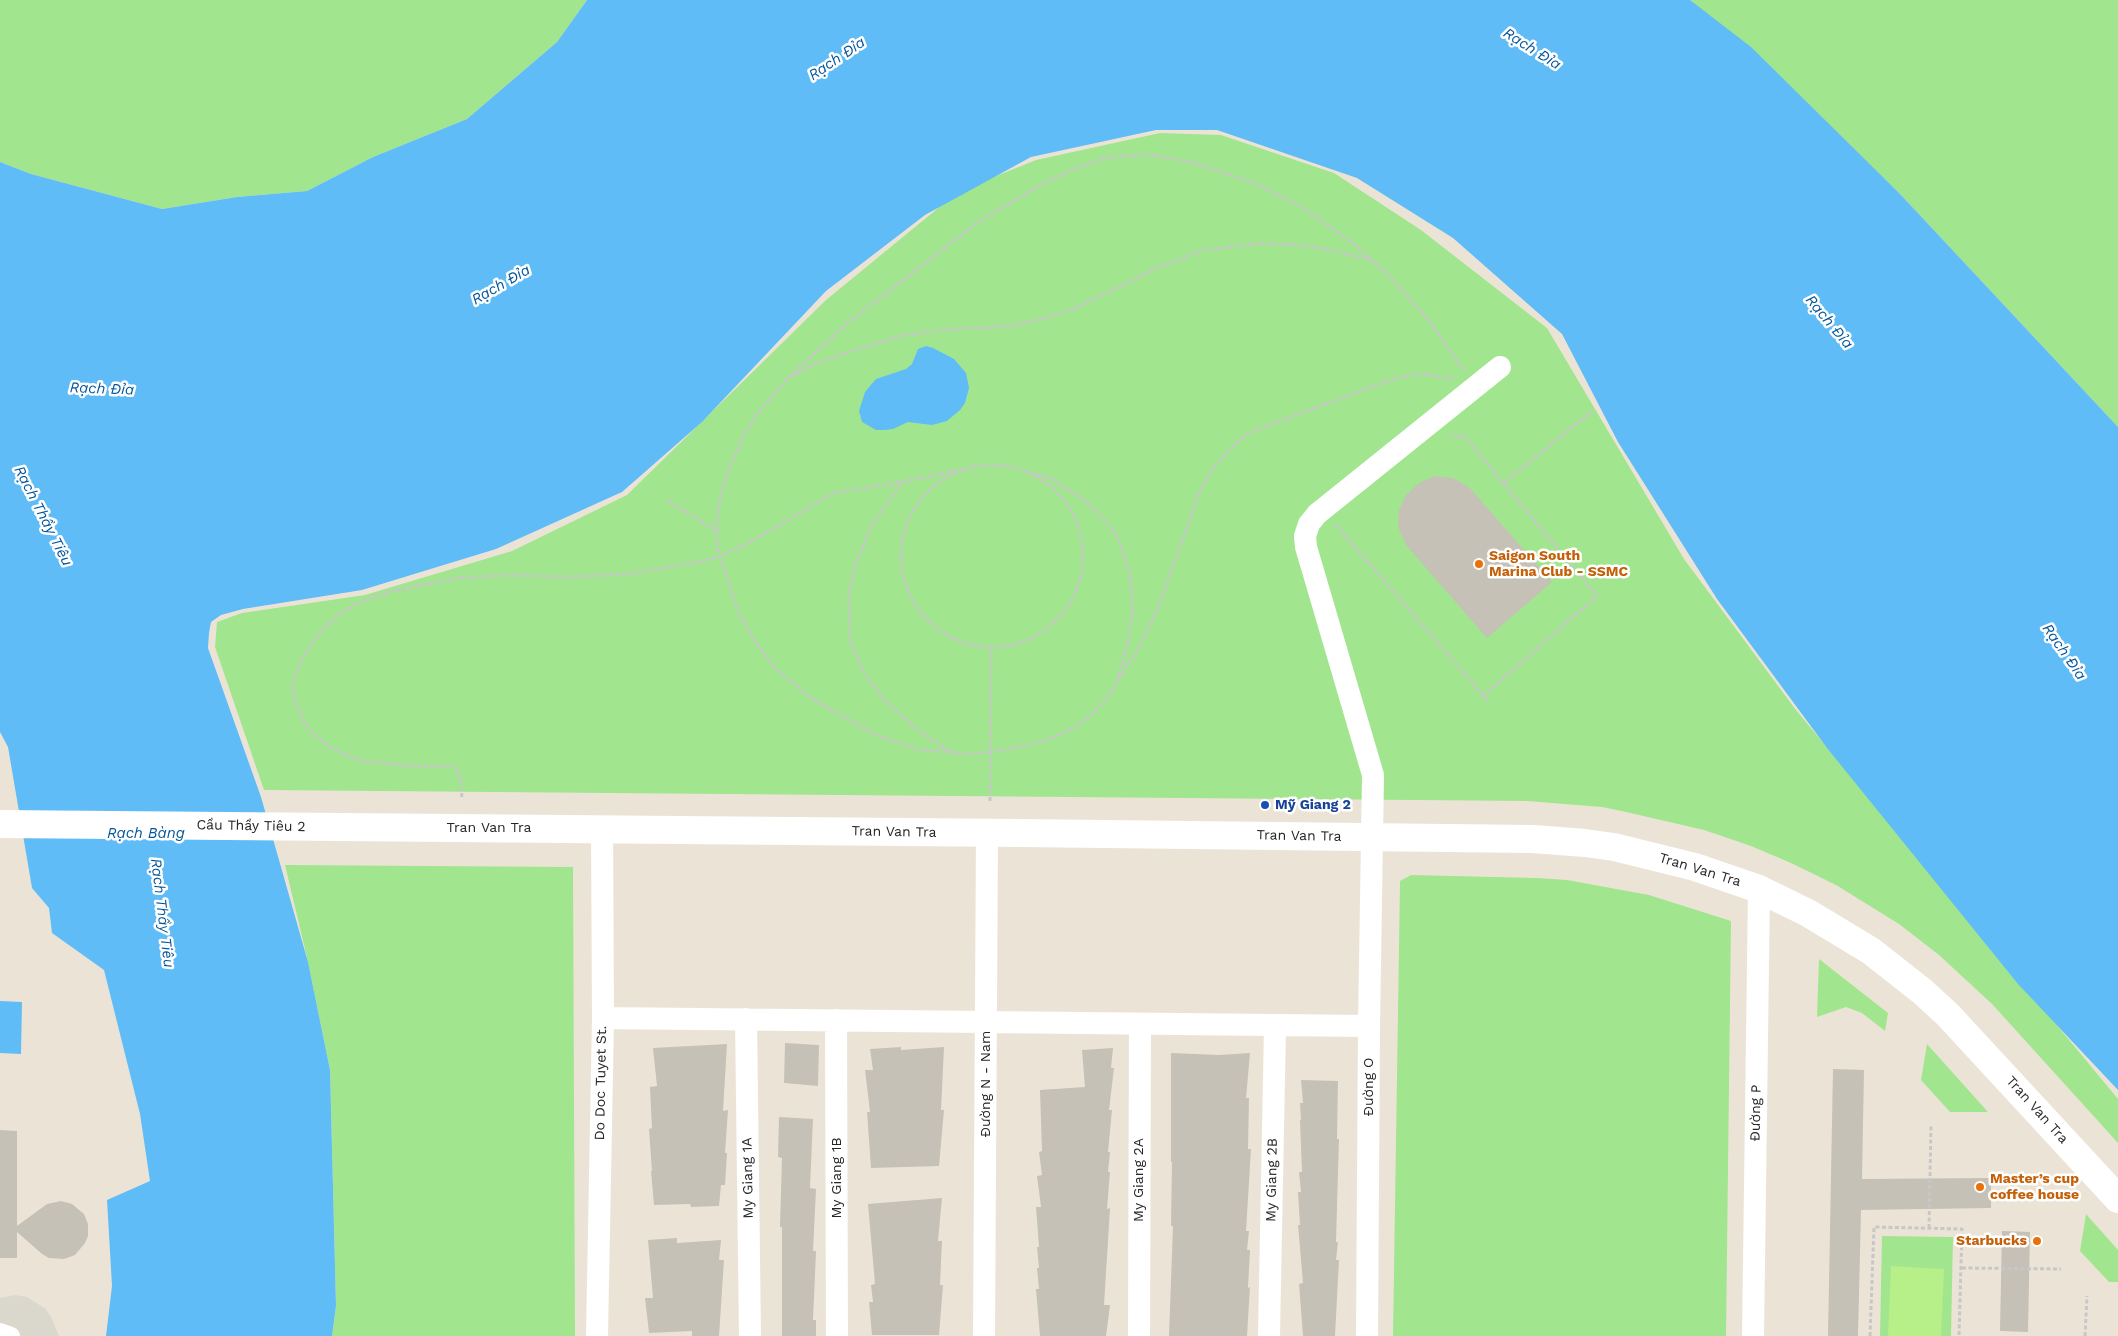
<!DOCTYPE html>
<html>
<head>
<meta charset="utf-8">
<style>
  body { margin:0 }
  canvas { display:block; background:#ebe4d6 }
</style>
</head>
<body>
<canvas width="2118" height="1336"></canvas>
<script>
const ctx = document.querySelector('canvas').getContext('2d');
ctx.lineJoin = 'round';
function paint(path, color) { ctx.fillStyle = color; ctx.fill(path, 'evenodd'); }
const toPath = rows => new Path2D(rows.map(r => 'M' + r).join(''));
function stroke(path, color, width, dash) { ctx.strokeStyle = color; ctx.lineWidth = width; ctx.lineCap = dash ? 'butt' : 'round'; ctx.setLineDash(dash || []); ctx.stroke(path); }
function write(font, color, halo, rows, align = 'center') {
  ctx.font = font + ' "Work Sans",sans-serif'; ctx.lineWidth = 5; ctx.setLineDash([]); ctx.textBaseline = 'middle'; ctx.strokeStyle = halo; ctx.fillStyle = color; for (const [text, x, y, turn = 0] of rows) {
    ctx.save(); ctx.translate(x, y); ctx.rotate((+turn || 0) * Math.PI / 180); ctx.textAlign = isNaN(turn) ? turn : align; if (halo) ctx.strokeText(text, 0, 0); ctx.fillText(text, 0, 0); ctx.restore();
  }
}
const green = toPath([
  [0,0,587,0,557,42,467,119,373,157,307,191,237,197,162,209,31,174,0,162],
  [1690,0,2118,0,2118,427,1901,195],
  [1160,133,1221,135,1334,173,1421,230,1547,328,1684,559,1796,710,2118,1099,2118,1143,1992,1004,1939,955,1899,924,1836,885,1791,863,1751,846,1704,830,1626,812,1602,807,1527,801,264,790,215,647,217,622,242,613,365,595,512,551,627,495,826,300,959,191,1036,160],
  [285,865,573,867,575,1336,332,1336,336,1306,330,1070,308,962],
  [1411,875,1537,878,1567,880,1649,895,1731,921,1726,1336,1393,1336,1400,881],
  [1819,959,1888,1013,1885,1031,1862,1013,1846,1007,1817,1017],
  [1927,1044,1988,1112,1950,1112,1921,1080],
  [2086,1214,2118,1250,2118,1282,2109,1282,2080,1251],
  [1882,1236,1953,1237,1951,1336,1880,1336]
]);
const pitch = toPath([
  [1891,1266,1944,1269,1941,1336,1888,1336]
]);
const plaza = toPath([
  [15,1295,27,1297,46,1309,52,1319,59,1336,0,1336,0,1298]
]);
const water = toPath([
  [587,0,1690,0,1751,47,1901,195,2118,427,2118,1090,2018,984,1827,748,1717,599,1618,442,1562,334,1453,238,1357,178,1217,130,1156,130,1031,157,925,215,826,291,702,422,622,492,496,549,362,590,243,609,221,615,211,622,209,633,208,648,261,797,281,867,308,962,330,1070,336,1306,332,1336,106,1336,112,1286,107,1200,150,1181,140,1114,104,970,52,933,49,908,32,888,8,747,0,732,0,162,31,174,162,209,237,197,307,191,373,157,467,119,557,42],
  [926,346,933,348,954,359,966,373,969,388,965,403,960,410,947,421,932,425,908,422,893,429,885,430,876,430,862,422,859,411,865,392,870,386,876,379,906,369,912,364,918,349],
  [0,1001,22,1002,21,1054,0,1053]
]);
const building = toPath([
  [1435,476,1453,478,1469,487,1552,582,1487,638,1406,545,1398,527,1399,510,1406,495,1419,483],
  [785,1043,819,1045,818,1086,784,1083],
  [727,1044,723,1111,728,1110,725,1153,727,1153,725,1185,721,1185,719,1206,691,1207,690,1204,654,1205,651,1171,652,1171,649,1129,652,1128,650,1087,657,1086,653,1048],
  [901,1047,901,1050,944,1047,941,1110,944,1110,939,1166,871,1168,867,1112,870,1112,865,1070,873,1070,870,1049],
  [1113,1048,1111,1068,1114,1068,1109,1110,1112,1110,1108,1152,1110,1152,1108,1172,1110,1172,1107,1209,1110,1208,1104,1305,1110,1305,1106,1336,1040,1336,1036,1289,1039,1289,1037,1268,1039,1268,1037,1247,1039,1247,1036,1207,1041,1207,1037,1176,1042,1175,1039,1152,1042,1151,1040,1090,1085,1087,1082,1050],
  [1171,1053,1219,1055,1250,1053,1246,1098,1249,1098,1248,1149,1251,1149,1246,1231,1249,1231,1247,1250,1250,1250,1248,1288,1250,1287,1247,1336,1169,1336,1173,1226,1171,1226,1172,1162,1171,1162],
  [1833,1069,1864,1070,1862,1179,1991,1178,1991,1208,1861,1210,1858,1336,1828,1336],
  [1301,1080,1338,1081,1337,1139,1339,1139,1336,1242,1338,1242,1336,1260,1339,1260,1335,1336,1303,1336,1299,1284,1303,1283,1298,1225,1300,1225,1298,1192,1301,1192,1299,1172,1302,1172,1300,1120,1301,1120,1300,1103,1303,1103],
  [779,1117,813,1119,810,1188,816,1189,813,1251,816,1251,813,1320,816,1320,816,1336,782,1336,782,1227,780,1227,782,1158,778,1157],
  [0,1130,17,1131,17,1226,47,1204,61,1201,72,1204,84,1214,88,1224,88,1236,85,1243,75,1255,64,1259,49,1258,42,1254,17,1232,17,1258,0,1258],
  [942,1198,938,1241,942,1241,940,1285,943,1285,939,1335,872,1335,869,1302,873,1302,871,1285,875,1284,868,1204],
  [2002,1231,2030,1232,2028,1332,2000,1331],
  [677,1238,677,1243,721,1240,719,1260,724,1260,719,1336,692,1336,692,1331,649,1333,645,1298,653,1298,648,1240]
]);
const path = toPath([
  [790,377,815,364,852,351,900,336,941,330,1009,326,1046,318,1078,307,1161,266,1204,250,1261,243,1299,245,1335,251,1371,260],
  [1453,379,1424,374,1399,377,1258,429,1239,440,1214,467,1201,489,1156,613,1137,651,1107,698,1089,717,1077,726,1050,739,1029,745,990,752,968,754,917,749,878,736,814,700,777,670,760,649,739,614,720,556,717,544,717,520,720,499,728,470,744,435,757,414,788,378,844,326,977,223,1033,189,1074,169,1098,160,1117,156,1151,155,1191,162,1252,182,1302,207,1350,241,1389,276,1430,322,1464,371],
  [1450,435,1465,437,1597,596,1483,696],
  '901 556a91 91 0 1 1 182 0a91 91 0 1 1-182 0Z',
  [1033,473,1054,480,1086,501,1111,527,1119,541,1130,574,1133,609,1127,647,1117,680],
  [901,483,871,527,855,566,849,595,850,640,862,670,883,699,919,731,952,753],
  [1504,483,1592,411],
  [668,501,716,530],
  [1336,525,1488,701],
  [462,797,460,774,452,766,410,766,360,761,333,749,318,738,306,725,295,702,293,686,295,676,303,657,315,639,327,625,342,612,363,601,392,591,459,578,511,575,568,577,628,574,699,562,720,556,751,542,833,493,901,482,966,469],
  [990,801,991,648],
  [1929,1228,1931,1125],
  [1962,1268,2061,1269],
  [1870,1336,1874,1227,1962,1229,1959,1336],
  [2085,1336,2087,1296]
]);
const pedestrian = toPath([
  [0,1332,11,1336]
]);
const minor = toPath([
  [603,1018,1369,1026],
  [746,1019,750,1336],
  [836,1020,837,1336],
  [597,1336,603,1018,602,829],
  [984,1336,987,832],
  [1139,1336,1140,1024],
  [1269,1336,1275,1025],
  [1367,1336,1369,1026,1373,775,1306,547,1305,536,1309,524,1317,514,1500,367],
  [1753,1336,1759,889]
]);
const secondary = toPath([
  [0,824,1019,833,1533,839,1585,843,1614,847,1695,867,1759,889,1808,913,1871,951,1923,992,1948,1015,2118,1199]
]);
const markers = [
  [1479,564,5,"#e8710a"],
  [1265,805,5,"#1a4fb4"],
  [1980,1187,5,"#e8710a"],
  [2037,1241,5,"#e8710a"]
];
const foodNames = [
  ["Saigon South",1489,556],
  ["Marina Club - SSMC",1489,572],
  ["Master’s cup",1990,1179],
  ["coffee house",1990,1195],
  ["Starbucks",2027,1241,"right"]
];
const transitNames = [
  ["Mỹ Giang 2",1275,805]
];
const streetNames = [
  ["Cầu Thầy Tiêu 2",251,826,1],
  ["Tran Van Tra",489,828],
  ["Tran Van Tra",894,832,1],
  ["Tran Van Tra",1299,836,1],
  ["Tran Van Tra",1700,870,17],
  ["Do Doc Tuyet St.",601,1083,-89],
  ["Đường N - Nam",986,1084,-90],
  ["Đường O",1369,1087,-90],
  ["Tran Van Tra",2037,1110,48],
  ["Đường P",1756,1113,-89],
  ["My Giang 1A",748,1178,-91],
  ["My Giang 1B",837,1178,-90],
  ["My Giang 2A",1139,1180,-90],
  ["My Giang 2B",1272,1180,-89]
];
const waterNames = [
  ["Rạch Đỉa",1532,49,32],
  ["Rạch Đỉa",837,59,-34],
  ["Rạch Đỉa",501,285,-30],
  ["Rạch Đỉa",1829,322,50],
  ["Rạch Đỉa",102,389,2],
  ["Rạch Thầy Tiêu",43,516,63],
  ["Rạch Đỉa",2064,652,55],
  ["Rạch Bàng",146,834],
  ["Rạch Thầy Tiêu",162,913,83]
];
paint(green, '#a1e68e');
paint(pitch, '#b7ef88');
paint(plaza, '#dad7cd');
paint(water, '#60bcf6');
paint(building, '#c5c1b6');
stroke(path, '#c7c7c7', 3, [4, 2.5]);
stroke(pedestrian, '#fff', 18);
stroke(minor, '#fff', 22);
stroke(secondary, '#fff', 28);
for (const [x, y, r, color] of markers) { const dot = new Path2D(); dot.arc(x, y, r, 0, 2 * Math.PI); ctx.fillStyle = color; ctx.fill(dot); stroke(dot, '#fff', 2); }
write('bold 14px', '#c56008', '#fff', foodNames, 'left');
write('bold 14px', '#164399', '#fff', transitNames, 'left');
write('14px', '#262626', '#fff', streetNames);
write('italic 15px', '#04569c', '#fff', waterNames);
</script>
</body>
</html>
